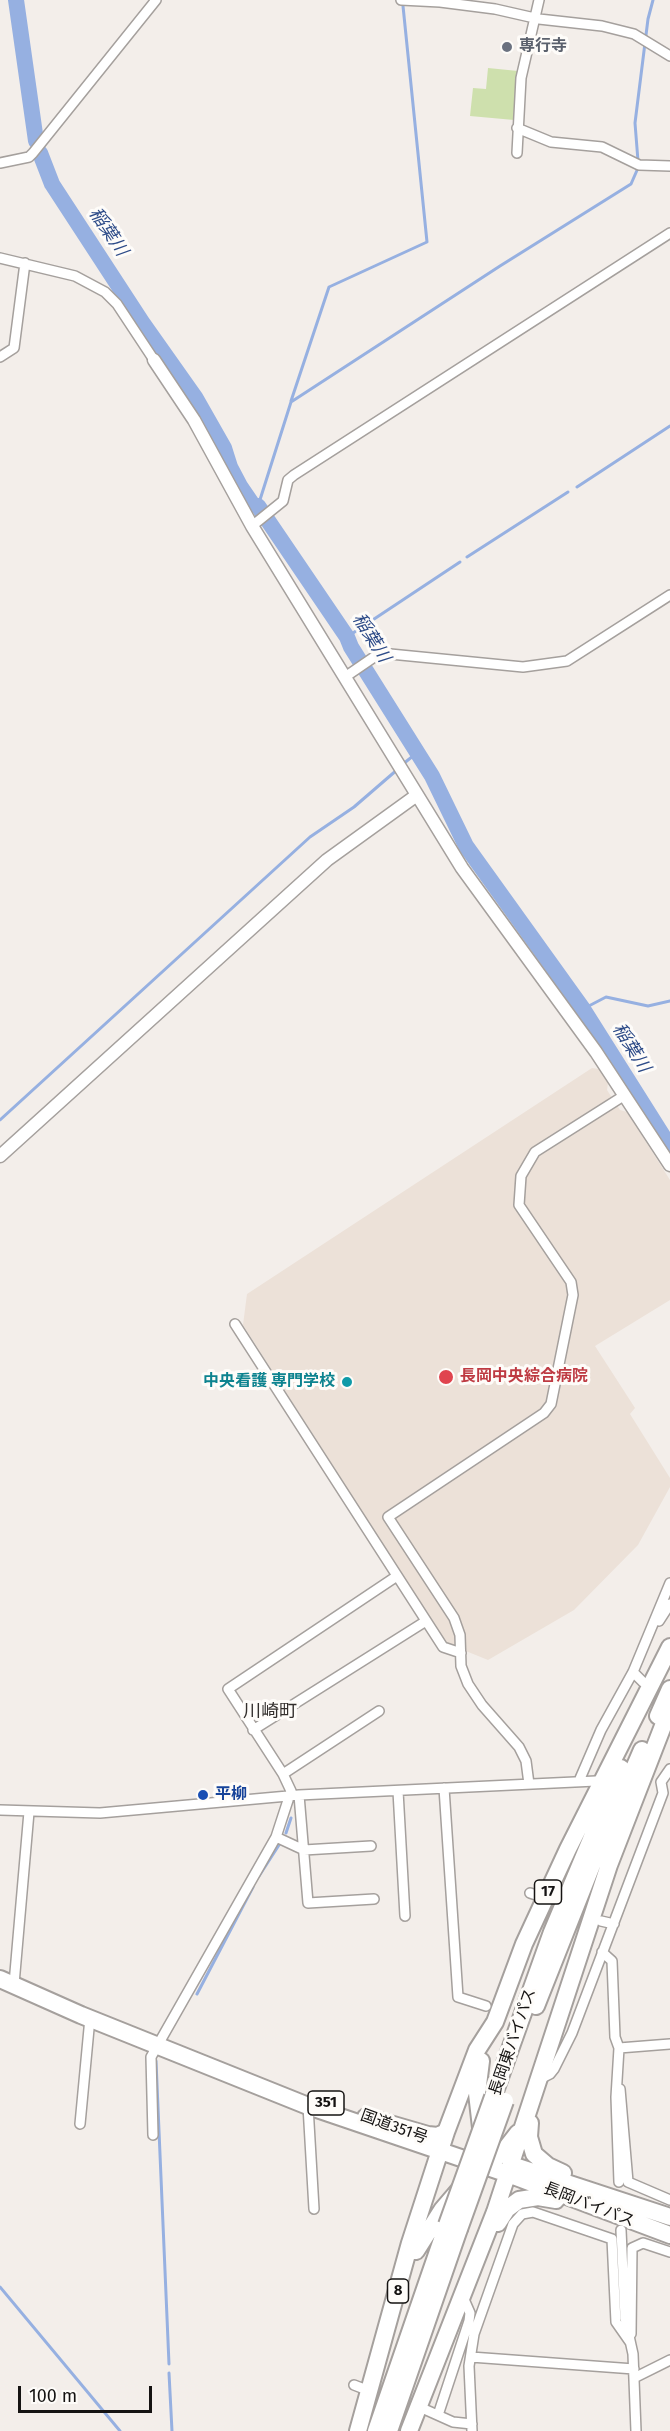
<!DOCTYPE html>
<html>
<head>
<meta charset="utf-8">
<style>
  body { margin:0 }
  #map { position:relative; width:670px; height:2431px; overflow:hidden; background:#f3eeea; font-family:"Fira Sans",sans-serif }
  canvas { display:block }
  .scale { position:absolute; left:18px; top:2386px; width:134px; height:27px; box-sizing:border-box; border:3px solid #151312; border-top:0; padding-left:8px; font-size:18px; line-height:21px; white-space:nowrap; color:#151312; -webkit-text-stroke:4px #fefcf9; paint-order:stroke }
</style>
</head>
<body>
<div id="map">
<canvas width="670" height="2431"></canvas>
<div class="scale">100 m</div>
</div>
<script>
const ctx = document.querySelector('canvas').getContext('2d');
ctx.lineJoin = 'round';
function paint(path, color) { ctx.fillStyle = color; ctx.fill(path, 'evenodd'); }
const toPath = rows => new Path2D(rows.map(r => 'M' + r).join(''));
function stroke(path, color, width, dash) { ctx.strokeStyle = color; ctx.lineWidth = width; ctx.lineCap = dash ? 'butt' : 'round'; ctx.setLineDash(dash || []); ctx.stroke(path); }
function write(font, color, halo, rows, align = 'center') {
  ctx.font = font + ' "Fira Sans","Noto Sans JP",sans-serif'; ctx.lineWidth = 6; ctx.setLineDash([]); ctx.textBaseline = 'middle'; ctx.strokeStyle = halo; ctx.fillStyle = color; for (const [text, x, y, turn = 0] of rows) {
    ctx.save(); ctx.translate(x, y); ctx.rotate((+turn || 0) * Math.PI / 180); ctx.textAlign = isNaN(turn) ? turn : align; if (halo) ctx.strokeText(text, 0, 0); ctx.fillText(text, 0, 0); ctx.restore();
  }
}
const built = toPath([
  [592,1068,599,1069,608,1083,607,1090,620,1110,627,1112,670,1180,670,1300,595,1346,635,1408,630,1414,670,1478,670,1487,638,1545,574,1610,488,1660,446,1643,243,1325,247,1294]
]);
const green = toPath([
  [488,68,518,71,514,120,470,116,473,88,486,89]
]);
const stream = toPath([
  [638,161,635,123,648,19,653,0],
  [291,401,329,287,427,242,403,6],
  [577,487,670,426],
  [258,506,291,402,500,266,631,184,638,168],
  [467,557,568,492],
  [347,637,460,562],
  [403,764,418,752],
  [583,1009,606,997,648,1006,670,1001],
  [0,1120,310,837,354,807,398,769],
  [286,1833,291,1818],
  [259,1876,279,1845],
  [197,1994,253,1887],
  [156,2061,169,2364],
  [0,2287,120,2431],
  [169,2373,172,2431]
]);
const river = toPath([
  [16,0,36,141],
  [40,153,52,184,142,322,195,397,224,448,230,467,240,486,253,505,258,506,347,637,351,647,432,776,466,846,583,1009,670,1147]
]);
const minor = toPath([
  [401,0,440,2,495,9,539,19,602,26,634,34,670,56],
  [517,128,551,142,602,147,639,165,670,166],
  [517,153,521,78,539,0],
  [0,163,29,157,33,153,156,0],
  [0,258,75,276,105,292,117,304,154,360],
  [0,357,14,348,25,263],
  [252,526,283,501,288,480,294,475,670,233],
  [345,677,380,653,523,667,567,661,670,595],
  [235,1324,443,1647,461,1653],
  [659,1621,670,1604],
  [633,1672,643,1682],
  [253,1730,426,1621],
  [283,1774,379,1711],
  [579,1781,601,1730,633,1672,670,1583],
  [529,1784,526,1761,519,1747,482,1705,468,1684,461,1666,460,1635,454,1618,388,1517,544,1413,551,1404,573,1295,571,1282,519,1205,521,1176,535,1152,625,1095],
  [444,1788,458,1997,486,2006],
  [398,1791,405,1916],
  [299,1795,308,1903,374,1899],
  [0,1810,100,1813,299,1795,596,1781],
  [276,1837,304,1850,371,1846],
  [530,1893,539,1896],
  [601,1921,614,1924],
  [602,1952,612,1961,615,2037,619,2048,616,2097,619,2182],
  [14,1984,29,1812],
  [619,2048,670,2044],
  [540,2079,550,2074,554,2069,572,2033,663,1793,661,1782,670,1769],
  [620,2089,628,2182,670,2200],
  [308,2106,314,2209],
  [80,2124,90,2018],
  [153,2135,151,2057,276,1837,291,1791,283,1774,228,1689,397,1576],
  [621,2230,625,2318,633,2354,636,2431],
  [631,2334,632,2248,643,2243,670,2252],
  [471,2357,634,2369],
  [634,2378,670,2360],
  [354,2385,367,2390],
  [424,2409,453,2422,472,2424],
  [438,2415,469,2321,470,2313,463,2297],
  [472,2431,469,2366,474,2334,513,2224,522,2214,533,2212,612,2239,616,2322,630,2342]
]);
const tertiary = toPath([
  [154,360,194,420,252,526,462,868,596,1052,670,1165],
  [0,1156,327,860,417,795]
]);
const trunk = toPath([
  [658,1716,670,1689],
  [0,1979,81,2015,308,2106,508,2174,670,2235],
  [536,2006,592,1865,642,1750],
  [481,2061,477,2093,482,2136],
  [493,2097,552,1932,621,1768],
  [366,2117,428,2135,438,2136,446,2132],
  [530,2123,529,2137,534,2154,548,2166,563,2173],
  [515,2166,670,2217],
  [479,2172,504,2151,518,2133],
  [498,2223,507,2209,519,2200,538,2197,556,2200],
  [416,2251,442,2210,460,2189],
  [358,2431,410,2243,446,2132,477,2050,495,2022,524,1944,568,1849,670,1647],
  [376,2431,447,2225],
  [389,2431,459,2229],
  [409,2431,495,2212,609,1865,670,1708]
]);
const trunkBridge = toPath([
  [447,2225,493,2097],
  [459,2229,505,2101]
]);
const markers = [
  [507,47,6,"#6b7280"],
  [446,1377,8,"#e0444e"],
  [347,1382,6,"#0f9aa8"],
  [203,1795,6,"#1a4fb4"]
];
const shields = [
  [548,1892,27],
  [326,2103,36],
  [398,2291,21]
];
const shieldNames = [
  ["17",548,1892],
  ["351",326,2103],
  ["8",398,2291]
];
const worshipNames = [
  ["専行寺",519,47]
];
const healthNames = [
  ["長岡中央綜合病院",460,1377]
];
const cultureNames = [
  ["中央看護 専門学校",335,1382]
];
const transitNames = [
  ["平柳",215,1795]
];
const streetNames = [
  ["長岡東バイパス",513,2042,-71],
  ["国道351号",394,2127,20],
  ["長岡バイパス",589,2205,21]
];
const waterNames = [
  ["稲葉川",108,232,56],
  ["稲葉川",371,638,58],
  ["稲葉川",631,1048,58]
];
const neighbourhoodNames = [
  ["川崎町",270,1712]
];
paint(built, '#ece1d8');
paint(green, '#cee0ad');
stroke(stream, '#96b0e1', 3);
stroke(river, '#96b0e1', 16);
stroke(minor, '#a5a09d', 12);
stroke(tertiary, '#a5a09d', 15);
stroke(trunk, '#a5a09d', 20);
stroke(minor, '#fff', 9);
stroke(tertiary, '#fff', 12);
stroke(trunk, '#fff', 16);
stroke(trunkBridge, '#a5a09d', 20, []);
stroke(trunkBridge, '#fff', 16);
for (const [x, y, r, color] of markers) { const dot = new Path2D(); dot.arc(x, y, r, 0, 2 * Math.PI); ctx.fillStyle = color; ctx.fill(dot); stroke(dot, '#fefcf9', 2); }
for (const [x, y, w] of shields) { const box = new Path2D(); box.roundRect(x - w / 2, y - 12, w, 24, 4.5); ctx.fillStyle = '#fefcf9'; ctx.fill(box); stroke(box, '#151312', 1.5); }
write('bold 15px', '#151312', null, shieldNames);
write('bold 16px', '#5b616d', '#fefcf9', worshipNames, 'left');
write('bold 16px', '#be3a42', '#fefcf9', healthNames, 'left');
write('bold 16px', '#0d838f', '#fefcf9', cultureNames, 'right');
write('bold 16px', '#164399', '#fefcf9', transitNames, 'left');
write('16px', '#151312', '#fefcf9', streetNames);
write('italic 18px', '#2d4b88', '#fefcf9', waterNames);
write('18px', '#332f2d', '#fefcf9', neighbourhoodNames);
</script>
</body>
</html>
